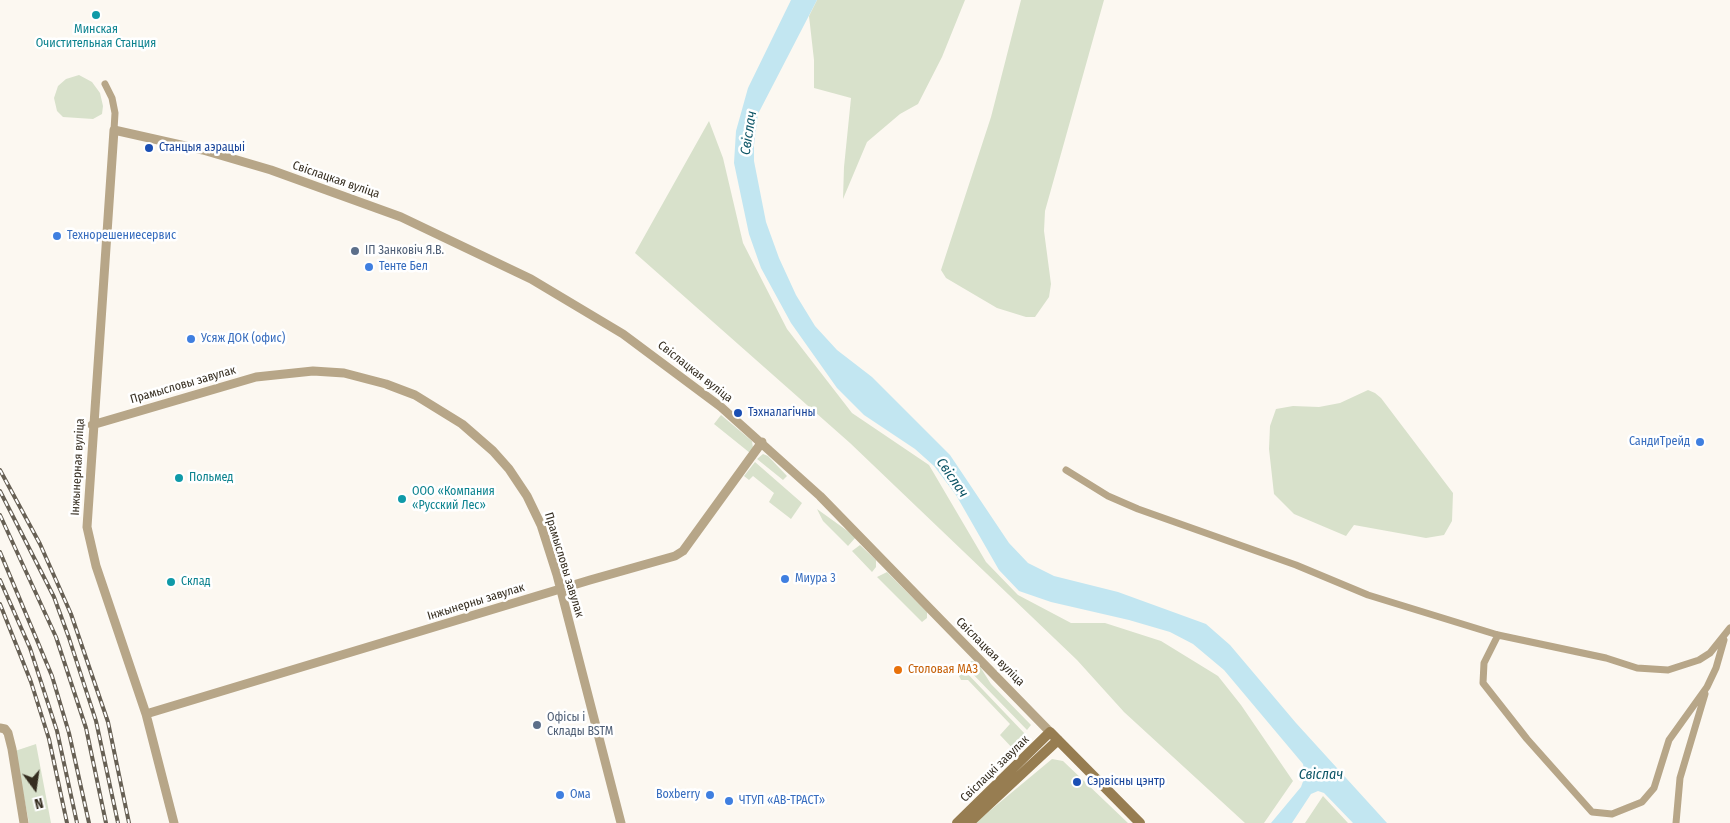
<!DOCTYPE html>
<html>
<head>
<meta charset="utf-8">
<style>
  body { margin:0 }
  #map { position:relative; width:1730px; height:823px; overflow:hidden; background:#fcf8f1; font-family:"Fira Sans Condensed",sans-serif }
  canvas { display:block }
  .north { position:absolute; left:10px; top:763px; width:50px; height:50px; -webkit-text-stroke:4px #fff; paint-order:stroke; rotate:166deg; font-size:14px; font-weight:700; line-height:20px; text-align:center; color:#352d20 }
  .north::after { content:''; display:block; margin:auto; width:18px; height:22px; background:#352d20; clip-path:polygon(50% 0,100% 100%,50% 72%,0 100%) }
</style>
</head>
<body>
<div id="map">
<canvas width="1730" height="823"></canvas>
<div class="north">N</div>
</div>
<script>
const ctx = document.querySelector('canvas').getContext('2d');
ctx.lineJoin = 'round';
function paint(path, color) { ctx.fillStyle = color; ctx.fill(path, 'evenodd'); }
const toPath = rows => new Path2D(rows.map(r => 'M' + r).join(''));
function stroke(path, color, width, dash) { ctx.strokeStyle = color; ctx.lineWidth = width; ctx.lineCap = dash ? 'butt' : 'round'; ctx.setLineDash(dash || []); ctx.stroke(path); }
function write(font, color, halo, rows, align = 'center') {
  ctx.font = font + ' "Fira Sans Condensed",sans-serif'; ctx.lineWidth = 5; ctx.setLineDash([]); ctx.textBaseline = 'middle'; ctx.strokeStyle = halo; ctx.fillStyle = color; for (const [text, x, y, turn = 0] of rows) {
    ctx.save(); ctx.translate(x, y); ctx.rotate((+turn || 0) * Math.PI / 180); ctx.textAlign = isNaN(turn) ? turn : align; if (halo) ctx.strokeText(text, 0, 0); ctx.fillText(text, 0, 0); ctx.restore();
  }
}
const green = toPath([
  [817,0,965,0,942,57,918,104,900,114,867,142,843,199,844,167,851,98,814,88,814,60,809,16],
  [1021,0,1104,0,1045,211,1044,231,1051,284,1049,297,1035,317,1026,317,997,308,946,278,941,270,991,117],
  [79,75,92,82,100,93,103,106,102,114,93,119,63,117,57,111,54,98,58,86,66,79],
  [709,121,723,158,743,243,787,329,852,413,929,465,986,562,1018,595,1071,623,1105,623,1161,641,1218,676,1241,705,1293,781,1264,823,1245,823,1124,712,1077,660,850,443,635,253],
  [1368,390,1375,393,1381,398,1453,493,1452,521,1444,535,1426,538,1354,525,1346,536,1294,514,1274,494,1269,449,1270,426,1276,409,1293,406,1319,407,1340,403],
  [721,415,752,441,753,448,750,453,714,424],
  [763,454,768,456,787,476,783,480,757,459],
  [755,462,802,503,791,519,769,502,774,493,753,476,749,480,744,476],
  [817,509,856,537,848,546,823,521],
  [860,545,876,560,876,567,872,572,852,551],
  [887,572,927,612,927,618,922,622,877,577],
  [971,661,977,662,991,684,1031,725,1027,730,966,667],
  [964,670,1026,735,1026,742,1016,752,1000,735,1010,724,968,680,961,680,959,676],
  [36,744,51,823,29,823,15,751],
  [1052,759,1063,761,1128,823,975,823],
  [985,773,994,773,965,801,968,790],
  [1323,796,1348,823,1305,823]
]);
const water = toPath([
  [791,0,817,0,758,114,754,145,754,161,766,222,779,258,796,295,815,326,837,350,872,377,950,455,1009,543,1028,563,1054,576,1118,592,1206,624,1230,645,1296,723,1387,823,1353,823,1324,793,1318,791,1311,794,1292,823,1271,823,1301,787,1305,776,1303,764,1224,670,1193,644,1170,632,1129,620,1051,602,1019,591,999,570,956,495,934,466,915,449,864,415,837,388,791,323,761,268,749,234,734,163,736,131,748,88]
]);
const minor = toPath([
  [105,84,112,98,115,113,114,130],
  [1066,470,1108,496,1138,509,1296,565,1368,595,1498,635,1606,658,1637,668,1668,670,1699,660,1710,653,1730,628],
  [1498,635,1484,663,1483,683,1527,739,1592,812,1612,814,1642,802,1654,788,1669,740,1707,687,1716,668,1724,640],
  [1676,823,1680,778,1705,694]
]);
const tertiary = toPath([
  [92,425,256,377,313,371,344,373,386,384,415,395,462,424,493,451,509,469,527,496,541,525,557,575,621,823],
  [146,714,590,580,675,556,683,551,762,442],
  [0,728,5,729,8,733,12,749,24,823],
  [174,823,146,714,96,566,87,527,114,130,203,150,271,170,401,217,531,279,623,334,721,407,820,496,1050,732]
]);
const secondary = toPath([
  [957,823,1050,732,1140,823],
  [969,823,1058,740]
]);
const rail = toPath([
  [0,470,40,544,71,614,108,722,129,823],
  [0,491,54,597,69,638,96,721,118,823],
  [0,515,56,637,86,728,106,823],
  [0,552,52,676,69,733,89,823],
  [0,580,30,648,57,731,77,823],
  [0,604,31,682,49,739,67,823]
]);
const markers = [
  [96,15,5,"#0f9aa8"],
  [149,148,5,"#1a4fb4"],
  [57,236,5,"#3f7fe0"],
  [355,251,5,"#5c6f8a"],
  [369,267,5,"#3f7fe0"],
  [191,339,5,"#3f7fe0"],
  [738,413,5,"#1a4fb4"],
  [1700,442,5,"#3f7fe0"],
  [179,478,5,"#0f9aa8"],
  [402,499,5,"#0f9aa8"],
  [785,579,5,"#3f7fe0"],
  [171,582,5,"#0f9aa8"],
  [898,670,5,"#e8710a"],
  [537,725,5,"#5c6f8a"],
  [1077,782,5,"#1a4fb4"],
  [560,795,5,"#3f7fe0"],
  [710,795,5,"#3f7fe0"],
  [729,801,5,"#3f7fe0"]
];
const cultureNames = [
  ["Минская",96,30,"center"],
  ["Очистительная Станция",96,44,"center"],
  ["Польмед",189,478],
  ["ООО «Компания",412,492],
  ["«Русский Лес»",412,506],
  ["Склад",181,582]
];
const transitNames = [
  ["Станцыя аэрацыі",159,148],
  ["Тэхналагічны",748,413],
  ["Сэрвісны цэнтр",1087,782]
];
const streetNames = [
  ["Свіслацкая вуліца",336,180,19],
  ["Свіслацкая вуліца",695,372,38],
  ["Прамысловы завулак",183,385,-16],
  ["Інжынерная вуліца",78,467,-87],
  ["Прамысловы завулак",564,565,73],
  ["Інжынерны завулак",476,602,-17],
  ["Свіслацкая вуліца",990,652,45],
  ["Свіслацкі завулак",995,769,-44]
];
const shopNames = [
  ["Технорешениесервис",67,236],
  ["Тенте Бел",379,267],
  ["Усяж ДОК (офис)",201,339],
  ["СандиТрейд",1690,442,"right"],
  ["Миура 3",795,579],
  ["Ома",570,795],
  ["Boxberry",700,795,"right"],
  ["ЧТУП «АВ-ТРАСТ»",739,801]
];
const serviceNames = [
  ["ІП Занковіч Я.В.",365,251],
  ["Офісы і",547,718],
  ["Склады BSTM",547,732]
];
const foodNames = [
  ["Столовая МАЗ",908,670]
];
const waterNames = [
  ["Свіслач",749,133,-81],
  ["Свіслач",952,478,55],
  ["Свіслач",1321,775]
];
paint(green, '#d8e1cb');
paint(water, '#c2e6f1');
stroke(minor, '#b7a688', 7);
stroke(tertiary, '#b7a688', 9);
stroke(secondary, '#977d51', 10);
stroke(rail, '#676054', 4);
stroke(rail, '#fff', 2, [5.5]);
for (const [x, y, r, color] of markers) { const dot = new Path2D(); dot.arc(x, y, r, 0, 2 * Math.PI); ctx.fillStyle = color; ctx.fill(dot); stroke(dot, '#fff', 2); }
write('12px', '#0d838f', '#fff', cultureNames, 'left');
write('12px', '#164399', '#fff', transitNames, 'left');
write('12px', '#352d20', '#fff', streetNames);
write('12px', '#366cbe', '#fff', shopNames, 'left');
write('12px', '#4e5e75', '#fff', serviceNames, 'left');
write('12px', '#c56008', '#fff', foodNames, 'left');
write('italic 14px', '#0d5566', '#fff', waterNames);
</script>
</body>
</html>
